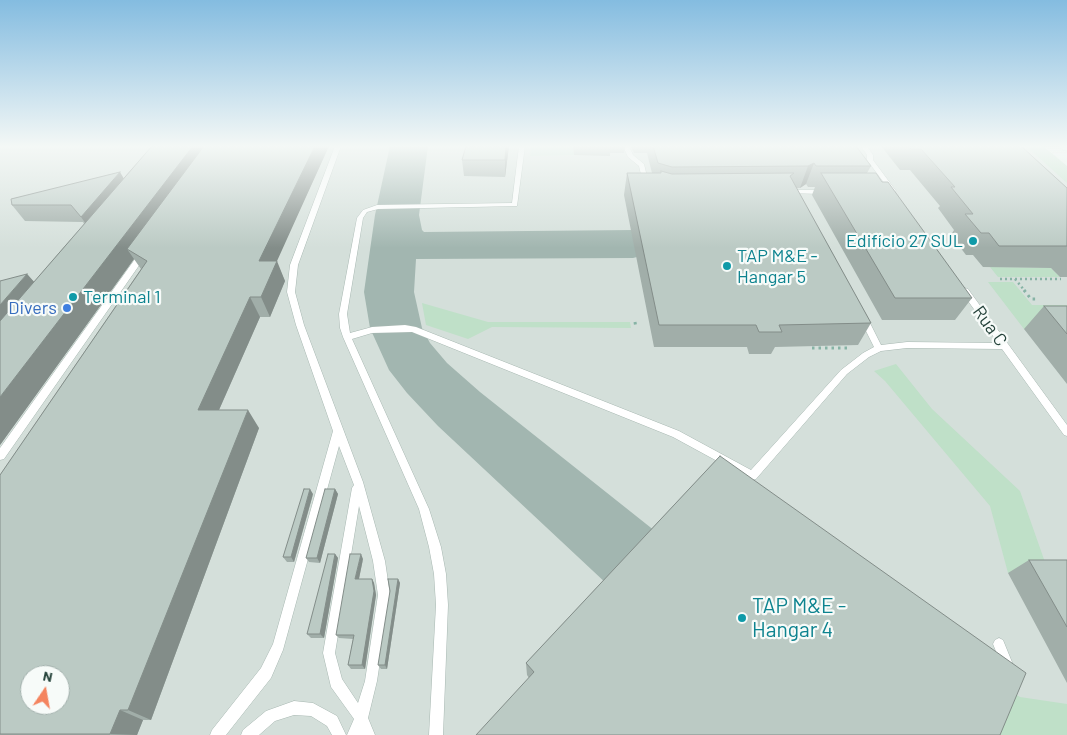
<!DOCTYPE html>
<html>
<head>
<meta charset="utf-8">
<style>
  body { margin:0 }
  #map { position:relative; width:1067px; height:735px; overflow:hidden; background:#e6efeb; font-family:Barlow,sans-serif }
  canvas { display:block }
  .north { position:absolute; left:20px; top:665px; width:50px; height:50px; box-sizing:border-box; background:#f7fbf9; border:1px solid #a3b1ad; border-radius:50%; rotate:12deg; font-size:14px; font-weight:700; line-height:20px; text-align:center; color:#24423a }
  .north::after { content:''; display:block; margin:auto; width:18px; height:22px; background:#f4845f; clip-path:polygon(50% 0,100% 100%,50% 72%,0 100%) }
</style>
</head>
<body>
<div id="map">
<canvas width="1067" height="735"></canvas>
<div class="north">N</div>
</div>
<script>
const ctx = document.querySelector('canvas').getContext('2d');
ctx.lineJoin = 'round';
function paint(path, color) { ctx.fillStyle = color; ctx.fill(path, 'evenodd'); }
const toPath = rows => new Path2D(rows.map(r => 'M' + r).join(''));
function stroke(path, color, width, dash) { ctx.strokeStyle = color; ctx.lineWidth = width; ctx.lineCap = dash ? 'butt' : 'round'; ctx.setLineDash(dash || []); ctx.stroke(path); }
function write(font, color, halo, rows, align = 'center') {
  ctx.font = font + ' Barlow,sans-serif'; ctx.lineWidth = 4.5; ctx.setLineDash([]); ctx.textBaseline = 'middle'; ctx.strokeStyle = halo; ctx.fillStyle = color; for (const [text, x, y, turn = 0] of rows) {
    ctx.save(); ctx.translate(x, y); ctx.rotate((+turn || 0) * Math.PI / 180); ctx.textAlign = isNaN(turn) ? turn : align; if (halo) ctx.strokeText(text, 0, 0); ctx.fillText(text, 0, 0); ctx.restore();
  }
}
const built = toPath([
  [0,146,1043,146,1067,166,1067,735,0,735],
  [30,675,60,675,60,705,30,705]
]);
const green = toPath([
  [531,146,573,146,574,155,530,156],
  [1026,146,1043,146,1067,166,1067,183],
  [990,267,1051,268,1060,277,998,277],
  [988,282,1013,282,1032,305,1067,305,1067,329,1024,329],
  [422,303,488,322,630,322,631,328,492,327,468,339,426,325],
  [896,364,932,409,1020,491,1053,585,1046,573,1008,573,990,506,885,381,874,371],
  [1009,690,1020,697,1067,704,1067,735,992,735]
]);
const taxiway = toPath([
  [390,146,428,146,419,215,422,230,424,232,633,230,649,234,656,244,649,254,633,258,416,259,414,292,422,328,430,343,447,363,480,392,660,535,670,560,660,585,634,595,608,585,438,426,407,393,389,370,370,328,364,292,375,215,390,146]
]);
const pathFar1 = toPath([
  [1000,279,1061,279],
  [1015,279,1025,291]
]);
const path = toPath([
  [1024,290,1031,299,1039,299],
  [635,322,636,328],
  [812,348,851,348]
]);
const lane = toPath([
  [335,146,341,146,298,265,295,292,304,325,363,482,385,561,390,595,377,681,368,718,375,735,347,735,354,719,331,687,323,653,352,488,354,485,339,446,283,650,271,678,226,735,210,735,212,730,261,668,273,644,333,431,296,325,287,292,290,265,335,146],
  [359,506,373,561,378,595,365,681,358,703,342,679,335,653,359,506],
  [519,146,525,146,517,206,378,209,367,212,363,218,347,314,350,333,372,327,405,325,416,327,679,431,751,470,841,370,863,353,874,347,859,317,860,315,866,315,881,345,907,342,998,343,961,291,965,288,968,289,1067,425,1067,436,1064,435,1002,349,907,348,881,351,869,357,847,374,756,479,752,480,673,437,412,332,372,333,352,339,429,509,441,547,446,574,448,605,443,735,429,735,436,605,434,574,429,547,419,509,343,337,340,328,339,314,357,218,363,210,377,205,512,203,519,146],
  [623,146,629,146,633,155,644,164,648,181,651,184,650,185,646,185,643,183,639,166,628,157,623,146],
  [861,146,867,146,873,155,873,160,896,191,895,192,891,192,867,160,867,155,861,146],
  [789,190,823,190,826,192,823,194,787,193,787,191,789,190],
  [140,252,143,252,147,254,4,459,0,460,0,448,140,252],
  [999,638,1003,640,1014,667,1012,671,1008,673,1004,671,993,644,995,640,999,638],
  [294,701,313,703,337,716,346,735,332,735,327,726,311,716,294,715,275,721,259,735,241,735,243,730,266,711,294,701]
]);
const street = toPath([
  [1059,146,1067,146,1067,151,1063,150,1059,146]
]);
const wall = toPath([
  [152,146,329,146,276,261,285,281,270,317,260,317,219,410,259,428,151,720,143,720,137,735,0,735,0,475,141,269,134,259,0,445,27,274,34,282,84,224,83,222,25,221,12,205,124,178],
  [509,146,505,177,464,176,462,160],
  [573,146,625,146,624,153,610,153,610,156,574,155],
  [631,146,856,146,871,166,867,173,972,298,955,320,882,320,812,195,815,187,808,187,806,184,800,188,796,188,871,323,858,345,775,347,771,354,749,354,747,347,654,347,624,195,627,173,652,173,647,153,634,153],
  [881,146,1021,146,1067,188,1067,277,1060,277,1051,268,983,267,973,255,966,255,951,235,954,230,938,208,940,206,910,170,900,170],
  [1044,306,1067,306,1067,384,1024,329],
  [720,456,529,678,527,675,526,663],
  [335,489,338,494,320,563,309,562,306,558],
  [313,494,294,562,287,562,283,557],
  [335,554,338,558,324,638,311,638,307,634],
  [363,559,359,579,372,579,374,583,376,595,365,669,351,669,348,665,353,639,339,638,336,635],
  [1029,560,1067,560,1067,683,1008,573],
  [398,579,400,583,387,669,381,669,378,665]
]);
const shadedWall = toPath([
  [193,146,215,146,127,249,134,259,0,445,0,397],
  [315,146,329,146,268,281,259,261],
  [506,146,509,146,505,177,505,160],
  [814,163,806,184,800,188,808,166],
  [120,172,130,189,93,234,81,217],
  [277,261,285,281,270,317,261,297],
  [27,274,44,293,0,346,0,305],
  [250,297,260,317,211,428,198,410],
  [248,410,259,428,151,720,128,710],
  [310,489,313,494,294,562,291,557],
  [335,489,338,494,320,563,317,558],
  [335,554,338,558,324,638,320,634],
  [361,554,363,559,358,583,355,579],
  [372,579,374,583,376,595,365,669,362,665],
  [398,579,400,583,387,669,385,665],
  [120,710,143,720,137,735,110,734]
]);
const building = toPath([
  [152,146,193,146,0,397,0,321,152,146],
  [204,146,315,146,259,261,277,261,261,297,250,297,198,410,248,410,128,710,120,710,110,734,0,734,0,475,147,261,127,249,204,146],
  [30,675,60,675,60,705,30,705,30,675],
  [466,146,506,146,505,160,462,160,466,146],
  [653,146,856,146,871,166,816,166,814,163,808,166,672,167,658,163,653,146],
  [908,146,1021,146,1067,188,1067,246,999,246,989,233,981,233,965,214,973,214,951,187,955,187,921,149,911,149,908,146],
  [661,171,672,174,794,173,790,176,871,323,779,325,782,332,759,332,756,325,659,325,627,173,661,173,661,171],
  [120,172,81,217,71,205,12,205,11,199,120,172],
  [821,173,876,173,882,182,888,182,972,298,895,298,821,173],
  [27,274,0,305,0,281,27,274],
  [1044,306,1067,306,1067,334,1044,306],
  [720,456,1026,673,1000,735,476,735,534,672,526,663,720,456],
  [304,489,310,489,291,557,283,557,304,489],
  [325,489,335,489,317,558,306,558,325,489],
  [328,554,335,554,320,634,307,634,328,554],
  [350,554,361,554,355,579,372,579,374,591,362,665,348,665,354,635,336,635,350,554],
  [1029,560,1067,560,1067,627,1029,560],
  [388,579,398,579,385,665,378,665,390,591,388,579]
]);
const markers = [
  [973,241,5,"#0f9aa8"],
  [727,266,5,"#0f9aa8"],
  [73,297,5,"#0f9aa8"],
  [67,308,5,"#3f7fe0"],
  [742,618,5,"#0f9aa8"]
];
const cultureNames = [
  ["Edifício 27 SUL",963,241,"right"],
  ["TAP M&E -",737,256],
  ["Hangar 5",737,277],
  ["Terminal 1",83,297]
];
const shopNames = [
  ["Divers",57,308]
];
const streetNames = [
  ["Rua C",990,326,54]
];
const nearCulturenames = [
  ["TAP M&E -",752,606],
  ["Hangar 4",752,630]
];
paint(built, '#d4dfda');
paint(green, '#bfe0c8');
paint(taxiway, '#a2b6b0');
stroke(lane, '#a8b8b2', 1);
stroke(street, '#a8b8b2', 1);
stroke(pathFar1, '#86b3a5', 2.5, [2, 3]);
stroke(path, '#86b3a5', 3, [2.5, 4]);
paint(lane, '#fff');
paint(street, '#fff');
paint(wall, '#a1aea9');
paint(shadedWall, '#838d89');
paint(building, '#bbcac4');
stroke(building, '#838d89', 1);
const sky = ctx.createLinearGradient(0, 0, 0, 248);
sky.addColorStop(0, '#84bce0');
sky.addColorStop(0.59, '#f4f8f6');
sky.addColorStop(1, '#f4f8f600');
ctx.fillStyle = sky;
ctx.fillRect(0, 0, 1067, 248);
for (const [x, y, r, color] of markers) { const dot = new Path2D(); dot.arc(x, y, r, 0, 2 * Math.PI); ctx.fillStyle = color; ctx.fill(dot); stroke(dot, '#f7fbf9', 2); }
write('18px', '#0d838f', '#f7fbf9', cultureNames, 'left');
write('18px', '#366cbe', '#f7fbf9', shopNames, 'right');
write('18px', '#24423a', '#f7fbf9', streetNames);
write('21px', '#0d838f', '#f7fbf9', nearCulturenames, 'left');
</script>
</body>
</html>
